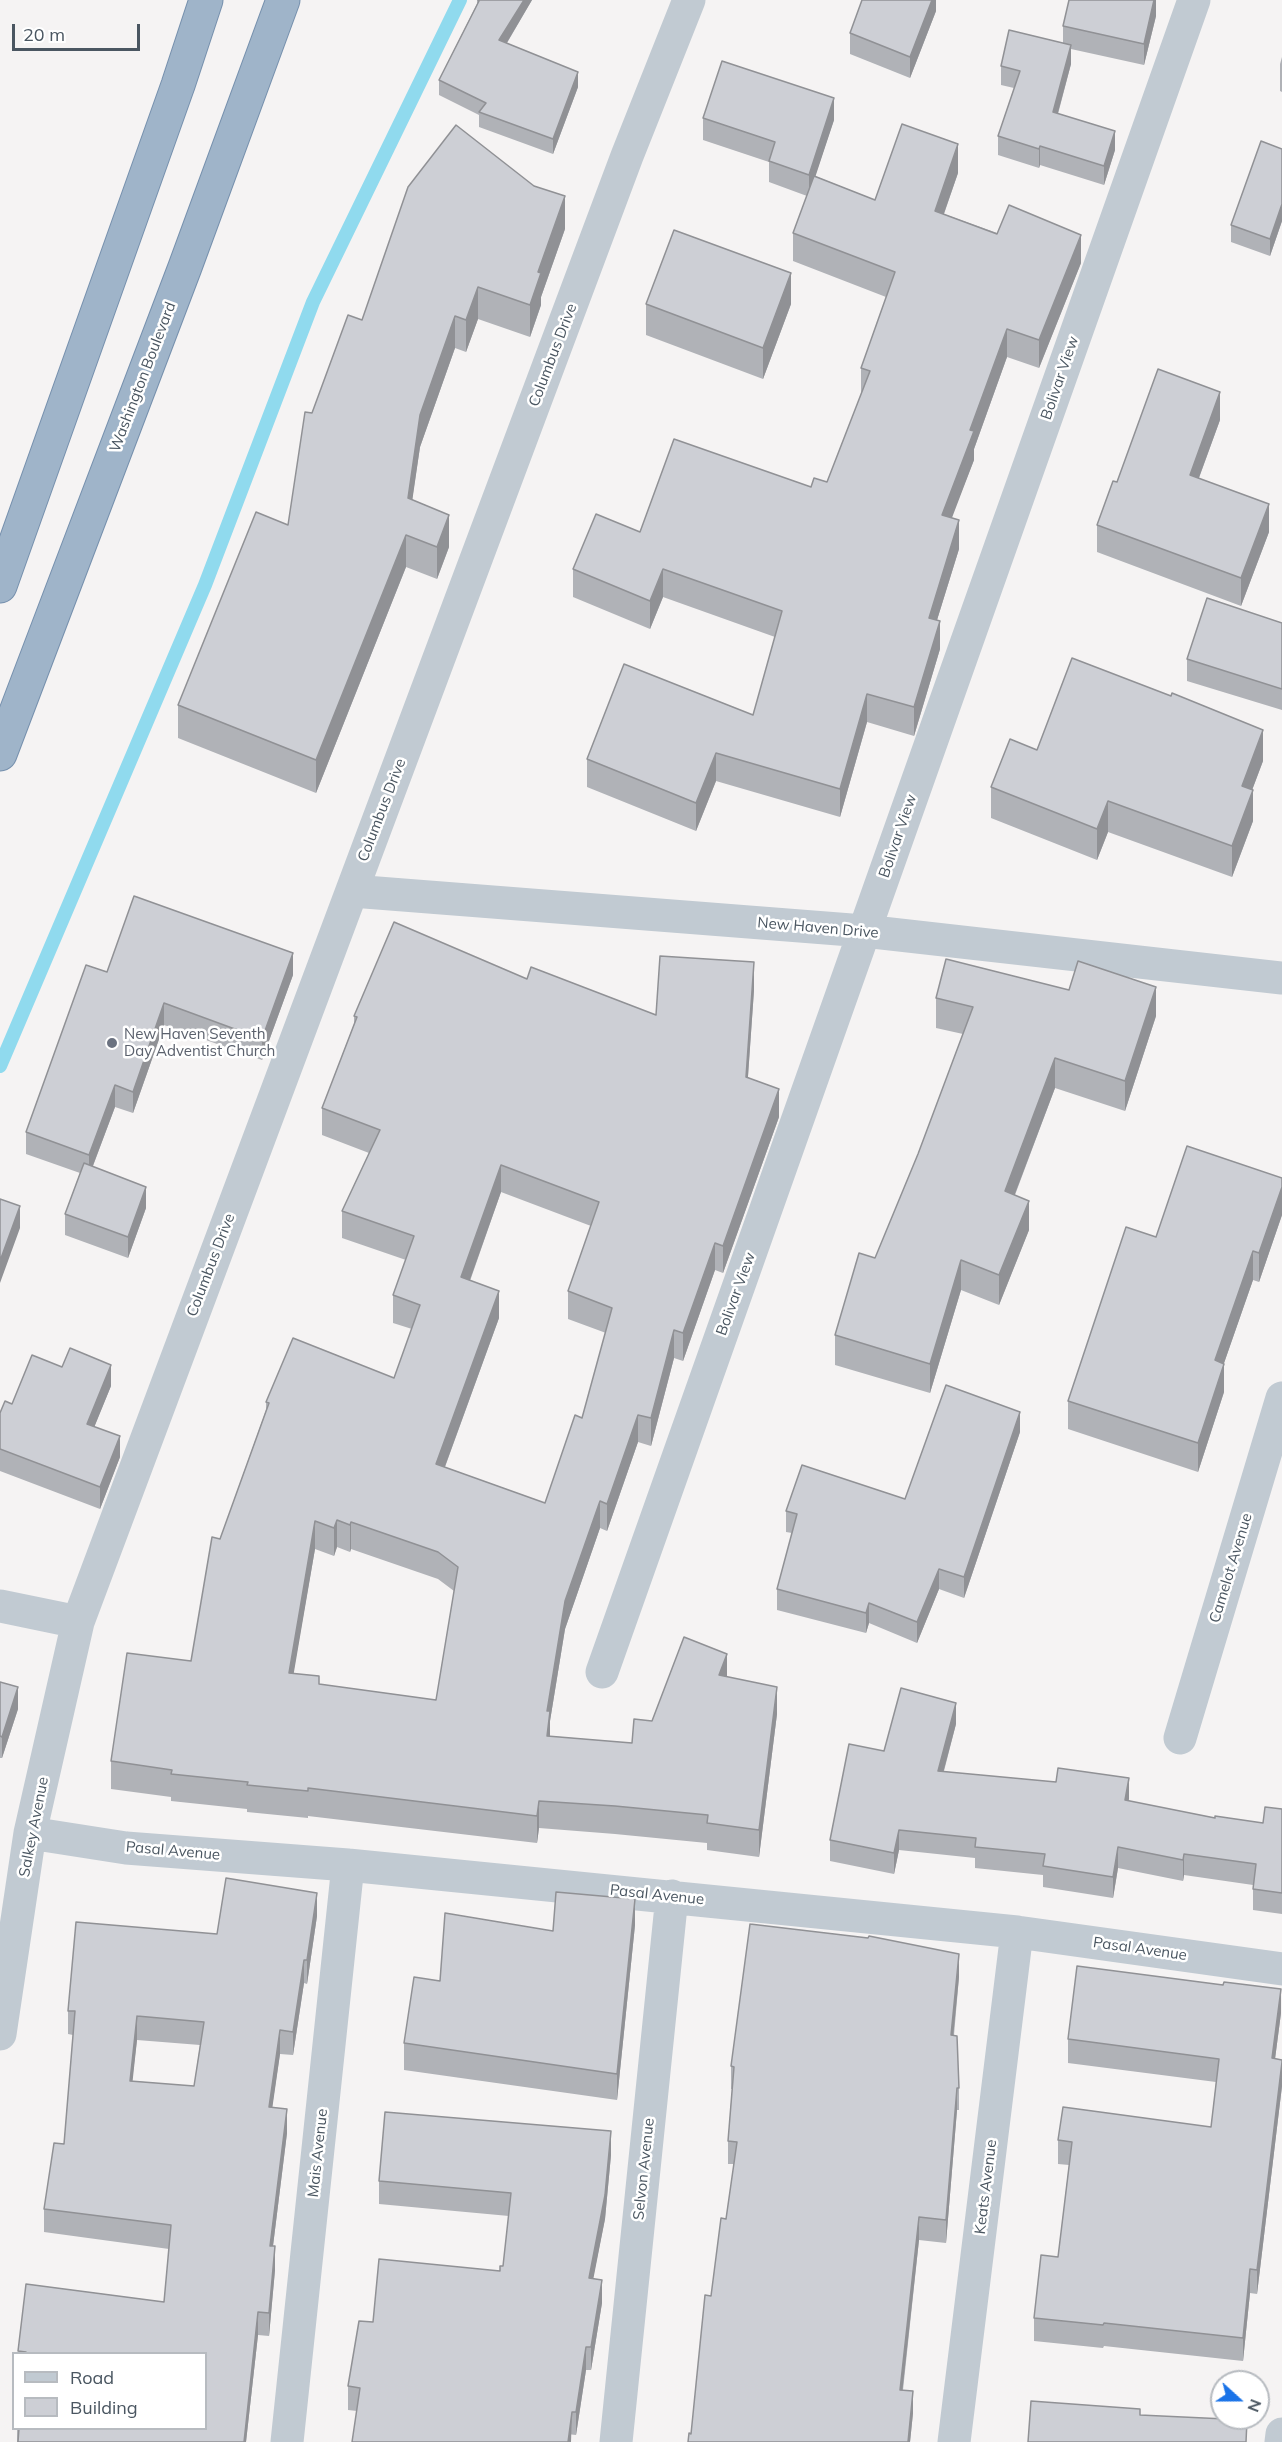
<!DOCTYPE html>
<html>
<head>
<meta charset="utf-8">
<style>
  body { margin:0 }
  #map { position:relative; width:1282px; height:2442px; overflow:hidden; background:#f5f3f3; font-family:Mulish,sans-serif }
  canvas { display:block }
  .legend { position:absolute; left:12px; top:2352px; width:195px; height:78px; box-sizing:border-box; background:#fff; border:2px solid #b7bbc0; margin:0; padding:8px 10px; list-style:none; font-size:18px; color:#4a5661 }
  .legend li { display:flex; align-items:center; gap:12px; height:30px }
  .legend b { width:30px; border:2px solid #b7bbc0 }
  .north { position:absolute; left:1210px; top:2370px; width:60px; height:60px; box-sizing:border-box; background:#fff; border:2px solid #b7bbc0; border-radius:50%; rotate:111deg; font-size:16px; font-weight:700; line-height:24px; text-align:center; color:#4a5661 }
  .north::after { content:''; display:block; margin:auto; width:21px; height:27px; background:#1a73e8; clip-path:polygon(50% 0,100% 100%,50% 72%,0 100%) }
  .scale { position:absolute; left:12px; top:24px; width:128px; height:27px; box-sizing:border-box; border:3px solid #4a5661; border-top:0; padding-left:8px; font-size:18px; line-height:21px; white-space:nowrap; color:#4a5661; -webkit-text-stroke:4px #fff; paint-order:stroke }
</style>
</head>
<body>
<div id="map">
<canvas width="1282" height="2442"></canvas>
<ul class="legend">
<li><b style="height:8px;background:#c1cad2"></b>Road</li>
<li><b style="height:16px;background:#cdcfd5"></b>Building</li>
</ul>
<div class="north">N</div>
<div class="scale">20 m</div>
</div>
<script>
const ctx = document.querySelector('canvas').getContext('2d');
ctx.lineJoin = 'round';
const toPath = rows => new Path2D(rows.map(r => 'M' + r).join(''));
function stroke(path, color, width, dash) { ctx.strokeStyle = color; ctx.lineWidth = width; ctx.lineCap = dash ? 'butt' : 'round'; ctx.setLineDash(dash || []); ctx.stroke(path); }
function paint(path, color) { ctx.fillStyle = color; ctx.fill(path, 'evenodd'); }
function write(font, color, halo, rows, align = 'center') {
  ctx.font = font + ' Mulish,sans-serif'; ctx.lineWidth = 5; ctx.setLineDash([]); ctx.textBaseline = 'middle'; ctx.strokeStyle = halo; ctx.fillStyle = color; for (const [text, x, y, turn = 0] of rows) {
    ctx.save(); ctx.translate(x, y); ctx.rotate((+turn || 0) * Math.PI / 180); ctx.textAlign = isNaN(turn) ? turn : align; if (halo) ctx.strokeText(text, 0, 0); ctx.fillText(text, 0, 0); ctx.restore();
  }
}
const stream = toPath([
  [0,1066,205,585,313,302,460,0]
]);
const minor = toPath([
  [352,891,864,931,1282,978],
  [0,1606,78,1622],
  [602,1672,1194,0],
  [1180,1738,1282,1398],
  [30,1833,126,1848,348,1865,1017,1932,1282,1969],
  [0,2034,30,1833,78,1622,627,156,689,0],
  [287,2442,348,1865],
  [616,2442,672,1896],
  [954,2442,1017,1932],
  [1281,2442,1282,2434]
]);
const trunk = toPath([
  [0,586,178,85,206,0],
  [0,754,185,267,283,0]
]);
const wall = toPath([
  [477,0,532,0,507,43,578,87,553,154,479,127,479,115,439,95,439,80,477,4],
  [936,0,936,11,910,78,850,54,850,33],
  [1156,0,1156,16,1144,65,1071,49,1071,64,1058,114,1115,150,1104,185,1040,165,1039,168,998,155,998,136,1014,88,1001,85,1001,66,1063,44,1063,26],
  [1282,57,1282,92,1280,91,1280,64],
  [703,118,834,120,815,176,875,200,958,173,944,214,1081,263,1039,368,1007,357,974,449,974,460,951,518,959,549,937,620,940,649,914,736,867,722,840,817,716,781,696,831,587,787,587,759,753,715,775,637,663,597,650,629,573,597,573,569,640,532,811,487,827,482,861,395,861,368,886,297,793,261,793,233,807,196,769,182,769,162,703,140],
  [1282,149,1282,221,1270,256,1231,242,1231,225],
  [565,229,541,297,541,305,530,337,478,319,466,352,455,348,420,447,412,500,449,547,437,579,406,567,316,793,178,738,178,705,288,525,312,413,362,320],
  [646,304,791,304,763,379,646,335],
  [1220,420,1199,478,1269,532,1241,606,1097,552,1097,525,1117,482],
  [1282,623,1282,710,1187,681,1187,659],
  [1037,750,1263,761,1252,790,1253,821,1232,877,1108,832,1097,860,991,818,991,787],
  [107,972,293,975,262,1060,164,1025,133,1113,115,1107,93,1166,146,1208,128,1258,65,1235,65,1214,80,1173,26,1154,26,1132],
  [527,979,656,1015,754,990,748,1077,779,1117,723,1273,715,1270,683,1361,674,1358,651,1446,638,1442,607,1531,600,1528,565,1629,550,1721,550,1736,632,1743,652,1721,727,1677,777,1714,759,1857,707,1850,707,1843,615,1834,539,1828,537,1843,308,1816,308,1818,247,1812,247,1809,171,1801,171,1797,111,1789,111,1761,191,1661,220,1539,266,1410,266,1402,394,1378,412,1329,393,1323,393,1295,406,1260,342,1238,342,1211,369,1153,322,1135,322,1108,354,1024,354,1016],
  [501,1192,591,1226,568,1291,568,1319,606,1333,582,1418,545,1503,445,1467,499,1318,470,1281],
  [337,1547,350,1552,351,1549,438,1579,454,1591,436,1700,319,1684,293,1674,315,1549,334,1556],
  [936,998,1156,1016,1125,1111,1055,1088,1015,1195,1029,1230,999,1305,961,1290,930,1393,835,1365,835,1335,875,1258,918,1154,963,1034,936,1028],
  [1282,1178,1282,1215,1259,1282,1253,1280,1224,1363,1224,1392,1198,1472,1068,1429,1068,1401,1156,1237],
  [62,1367,111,1386,94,1427,120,1457,100,1509,0,1471,0,1413],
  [1020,1432,964,1598,939,1589,917,1643,869,1623,866,1633,777,1610,777,1589,792,1533,786,1532,786,1511,905,1499],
  [0,1682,18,1709,2,1758,0,1758],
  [956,1724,944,1771,1128,1801,1215,1818,1263,1823,1282,1809,1282,1914,1253,1910,1253,1885,1184,1875,1183,1881,1118,1868,1113,1898,1043,1887,1043,1875,975,1868,975,1858,899,1850,894,1874,830,1861,830,1840,884,1751],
  [317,1916,307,1984,304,1983,293,2055,280,2054,272,2107,287,2133,273,2246,275,2270,269,2336,258,2335,246,2442,17,2442,17,2428,206,2428,206,2354,18,2354,26,2284,164,2302,169,2249,44,2232,44,2209,64,2144,73,2035,68,2034,68,2011,217,1934],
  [137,2040,200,2045,194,2086,132,2081],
  [635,1925,617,2100,404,2070,404,2043,440,1981,553,1931],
  [959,1977,954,2035,959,2088,959,2110,957,2110,946,2243,919,2240,903,2390,913,2413,910,2442,688,2442,691,2434,711,2296,726,2219,734,2164,728,2164,728,2141,732,2089,731,2089,731,2066],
  [1281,2013,1275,2059,1282,2060,1282,2086,1257,2294,1250,2293,1243,2361,1104,2346,1103,2348,1034,2341,1034,2318,1058,2257,1069,2165,1058,2164,1058,2140,1211,2127,1216,2082,1068,2063,1068,2039],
  [611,2155,605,2219,593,2278,602,2303,591,2370,586,2370,576,2435,348,2410,348,2386,500,2271,503,2266,509,2216,379,2204,379,2181]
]);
const shadedWall = toPath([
  [524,0,532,0,499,56,499,40],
  [932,0,936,0,936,11,910,78,910,57],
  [1154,0,1156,0,1156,16,1144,65,1144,44],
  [1071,45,1071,64,1053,131,1053,112],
  [578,72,578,87,553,154,553,139],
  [834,98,834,120,809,196,809,175],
  [1115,131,1115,150,1104,185,1104,166],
  [958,144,958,173,935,239,935,211],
  [1040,146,1040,165,1039,168,1039,149],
  [565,196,565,229,541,297,541,305,530,337,530,305,538,272],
  [1282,204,1282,221,1270,256,1270,239],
  [1081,235,1081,263,1039,368,1039,340],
  [791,273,791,304,763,379,763,348],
  [478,287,478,319,466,352,466,320],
  [455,316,455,348,420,447,408,530,408,498,420,415],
  [1007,329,1007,357,974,449,974,460,942,544,942,515,970,430],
  [1220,392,1220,420,1190,502,1190,475],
  [1269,504,1269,532,1241,606,1241,578],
  [449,515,449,547,437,579,437,547],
  [959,520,959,549,929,646,929,618],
  [406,535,406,567,316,793,316,760],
  [663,569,663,597,650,629,650,601],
  [940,621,940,649,914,736,914,707],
  [867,694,867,722,840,817,840,789],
  [1263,730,1263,761,1242,817,1242,786],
  [716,753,716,781,696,831,696,803],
  [1253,790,1253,821,1232,877,1232,846],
  [1108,801,1108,832,1097,860,1097,829],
  [293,953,293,975,262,1060,262,1039],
  [754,962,754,990,746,1104,746,1077],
  [1156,987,1156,1016,1125,1111,1125,1081],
  [164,1003,164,1025,133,1113,133,1092],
  [1055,1058,1055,1088,1005,1220,1005,1191],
  [115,1085,115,1107,89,1176,89,1155],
  [779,1089,779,1117,723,1273,723,1246],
  [501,1165,501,1192,461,1305,461,1277],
  [146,1187,146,1208,128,1258,128,1237],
  [1282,1187,1282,1215,1259,1282,1259,1253],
  [1029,1201,1029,1230,999,1305,999,1275],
  [20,1206,20,1228,0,1283,0,1261],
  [715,1243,715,1270,683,1361,683,1333],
  [1253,1251,1253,1280,1215,1389,1215,1360],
  [961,1260,961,1290,930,1393,930,1364],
  [499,1291,499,1318,436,1491,436,1464],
  [674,1330,674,1358,651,1446,651,1418],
  [1224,1364,1224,1392,1198,1472,1198,1443],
  [111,1365,111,1386,87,1445,87,1424],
  [1020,1412,1020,1432,964,1598,964,1577],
  [638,1415,638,1442,607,1531,607,1504],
  [120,1436,120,1457,100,1509,100,1487],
  [600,1501,600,1528,565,1629,550,1721,550,1738,547,1764,547,1711,565,1601],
  [337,1520,337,1547,334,1556,334,1528],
  [315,1521,315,1549,289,1701,289,1673],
  [351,1522,351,1549,350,1552,350,1525],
  [939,1569,939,1589,917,1643,917,1622],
  [869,1603,869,1623,866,1633,866,1613],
  [727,1654,727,1681,719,1675],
  [18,1687,18,1709,2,1758,2,1737],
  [777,1687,777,1714,759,1857,759,1830],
  [956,1703,956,1724,938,1792,938,1771],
  [1129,1778,1129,1799,1125,1821,1125,1800],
  [539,1801,539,1828,537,1843,537,1816],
  [899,1830,899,1850,894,1874,894,1853],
  [1118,1847,1118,1868,1113,1898,1113,1877],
  [1184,1854,1184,1875,1183,1881,1183,1860],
  [317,1893,317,1916,307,1984,307,1960],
  [635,1899,635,1925,617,2100,617,2074],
  [959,1954,959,1977,951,2058,951,2035],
  [304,1960,304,1983,293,2055,293,2032],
  [1281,1989,1281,2013,1272,2082,1272,2058],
  [137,2016,137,2040,130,2105,130,2081],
  [280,2030,280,2054,269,2131,269,2107],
  [1282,2062,1282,2086,1257,2294,1257,2270],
  [957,2088,957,2110,946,2243,946,2220],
  [287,2109,287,2133,270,2270,270,2246],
  [611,2131,611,2155,605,2219,589,2301,589,2278],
  [919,2217,919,2240,900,2412,900,2390],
  [275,2246,275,2270,269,2336,269,2313],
  [1250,2269,1250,2293,1243,2361,1243,2338],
  [602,2280,602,2303,591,2370,591,2347],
  [258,2312,258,2335,246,2442,244,2442],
  [586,2347,586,2370,576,2435,576,2412],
  [913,2391,913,2413,910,2442,908,2442],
  [572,2412,571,2442,568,2442]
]);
const building = toPath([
  [478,0,524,0,499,40,578,72,553,139,479,112,486,103,439,80,479,1,478,0],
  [862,0,932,0,910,57,850,33,862,0],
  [1069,0,1154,0,1144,44,1063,26,1069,0],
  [1009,30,1071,45,1053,112,1115,131,1104,166,1040,146,1039,149,998,136,1020,71,1001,66,1009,30],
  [722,61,834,98,809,175,769,161,775,142,703,118,722,61],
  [902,124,958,144,935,211,997,234,1009,205,1081,235,1039,340,1007,329,970,430,974,431,942,515,959,520,929,618,940,621,914,707,867,694,840,789,716,753,696,803,587,759,624,664,753,715,782,611,663,569,650,601,573,569,596,514,640,532,674,439,811,487,814,478,827,482,870,371,861,368,895,272,793,233,814,176,875,200,902,124],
  [456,125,534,186,565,196,538,272,541,273,530,305,478,287,466,320,455,316,420,415,408,498,449,515,437,547,406,535,316,760,178,705,256,512,288,525,305,412,312,413,348,315,362,320,408,187,456,125],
  [1261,141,1282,149,1282,204,1270,239,1231,225,1261,141],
  [674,230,791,273,763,348,646,304,674,230],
  [1158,369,1220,392,1190,475,1269,504,1241,578,1097,525,1113,481,1117,482,1158,369],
  [1207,598,1282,623,1282,689,1187,659,1207,598],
  [1072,658,1171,696,1172,693,1263,730,1242,786,1253,790,1232,846,1108,801,1097,829,991,787,1010,739,1037,750,1072,658],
  [134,896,293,953,262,1039,164,1003,133,1092,115,1085,89,1155,26,1132,86,965,107,972,134,896],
  [394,922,527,979,531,967,656,1015,660,956,754,962,746,1077,779,1089,723,1246,715,1243,683,1333,674,1330,651,1418,638,1415,607,1504,600,1501,565,1601,547,1711,550,1711,547,1736,632,1743,634,1719,652,1721,684,1637,727,1654,719,1675,777,1687,759,1830,707,1823,708,1815,615,1806,539,1801,537,1816,308,1788,308,1791,247,1785,248,1782,171,1774,172,1770,111,1761,127,1653,191,1661,212,1537,220,1539,269,1403,266,1402,293,1338,394,1378,420,1305,393,1295,414,1236,342,1211,380,1130,322,1108,357,1017,354,1016,394,922],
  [501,1165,599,1202,568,1291,612,1308,582,1418,575,1415,545,1503,436,1464,499,1291,461,1277,501,1165],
  [337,1520,350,1525,351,1522,438,1552,458,1567,436,1700,319,1684,319,1676,289,1673,315,1521,334,1528,337,1520],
  [946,959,1069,990,1078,961,1156,987,1125,1081,1055,1058,1005,1191,1029,1201,999,1275,961,1260,930,1364,835,1335,859,1253,875,1258,918,1154,973,1007,936,998,946,959],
  [1187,1146,1282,1178,1282,1187,1259,1253,1253,1251,1215,1360,1224,1364,1198,1443,1068,1401,1126,1227,1156,1237,1187,1146],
  [84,1163,146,1187,128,1237,65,1214,84,1163],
  [0,1199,20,1206,0,1261,0,1199],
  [70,1348,111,1365,87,1424,120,1436,100,1487,0,1449,0,1413,5,1401,12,1404,32,1355,62,1367,70,1348],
  [946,1385,1020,1412,964,1577,939,1569,917,1622,869,1603,866,1613,777,1589,797,1514,786,1511,802,1465,905,1499,946,1385],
  [0,1682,18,1687,2,1737,0,1736,0,1682],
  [901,1688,956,1703,938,1771,1056,1782,1058,1768,1129,1778,1125,1800,1215,1818,1215,1816,1263,1823,1265,1807,1282,1809,1282,1893,1253,1889,1256,1864,1184,1854,1183,1860,1118,1847,1113,1877,1043,1866,1045,1854,975,1847,976,1838,899,1830,894,1853,830,1840,849,1744,884,1751,901,1688],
  [226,1878,317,1893,307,1960,304,1960,293,2032,280,2030,269,2107,287,2109,270,2246,275,2246,269,2313,258,2312,244,2442,18,2442,19,2428,206,2428,206,2354,26,2354,26,2352,18,2351,26,2284,164,2302,171,2225,44,2209,54,2143,64,2144,75,2011,68,2011,76,1922,217,1934,226,1878],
  [137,2016,204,2022,194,2086,130,2081,137,2016],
  [556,1892,635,1899,617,2074,404,2043,414,1977,440,1981,445,1913,553,1931,556,1892],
  [750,1924,868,1938,869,1936,959,1954,951,2035,957,2036,959,2088,957,2088,946,2220,919,2217,900,2390,913,2391,908,2442,688,2442,689,2433,691,2434,705,2295,711,2296,721,2218,726,2219,737,2142,728,2141,734,2067,731,2066,750,1924],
  [1077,1966,1223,1985,1224,1982,1281,1989,1272,2058,1282,2060,1282,2062,1257,2270,1250,2269,1243,2338,1104,2323,1103,2325,1034,2318,1041,2255,1058,2257,1072,2142,1058,2140,1063,2107,1211,2127,1219,2059,1068,2039,1077,1966],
  [385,2112,611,2131,605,2195,589,2278,602,2280,591,2347,586,2347,576,2412,572,2412,568,2442,352,2442,360,2388,348,2386,359,2321,373,2322,379,2259,500,2271,500,2266,503,2266,511,2193,379,2181,385,2112],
  [1031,2401,1140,2409,1140,2415,1247,2420,1246,2442,1028,2442,1031,2401]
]);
const markers = [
  [112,1043,6,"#6b7280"]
];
const streetNames = [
  ["Columbus Drive",553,355,-69],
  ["Washington Boulevard",143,377,-69],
  ["Bolivar View",1060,378,-71],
  ["Columbus Drive",382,810,-69],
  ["Bolivar View",898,836,-71],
  ["New Haven Drive",818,928,5],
  ["Columbus Drive",211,1265,-69],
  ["Bolivar View",736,1294,-70],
  ["Camelot Avenue",1231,1568,-73],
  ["Salkey Avenue",34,1827,-79],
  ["Pasal Avenue",173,1851,5],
  ["Pasal Avenue",657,1895,6],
  ["Pasal Avenue",1140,1949,8],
  ["Mais Avenue",318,2153,-84],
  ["Selvon Avenue",644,2169,-84],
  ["Keats Avenue",986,2187,-83]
];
const worshipNames = [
  ["New Haven Seventh",124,1034],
  ["Day Adventist Church",124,1051]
];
stroke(stream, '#90daee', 14);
stroke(trunk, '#7690ad', 35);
stroke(minor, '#c1cad2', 33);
stroke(trunk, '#9fb4c9', 33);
paint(wall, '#b0b2b7');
paint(shadedWall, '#909195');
paint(building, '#cdcfd5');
stroke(building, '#909195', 1.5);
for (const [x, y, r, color] of markers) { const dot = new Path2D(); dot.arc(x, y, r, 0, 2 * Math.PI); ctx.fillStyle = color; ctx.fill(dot); stroke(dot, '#fff', 2); }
write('15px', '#4a5661', '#fff', streetNames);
write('15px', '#5b616d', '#fff', worshipNames, 'left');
</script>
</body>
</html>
